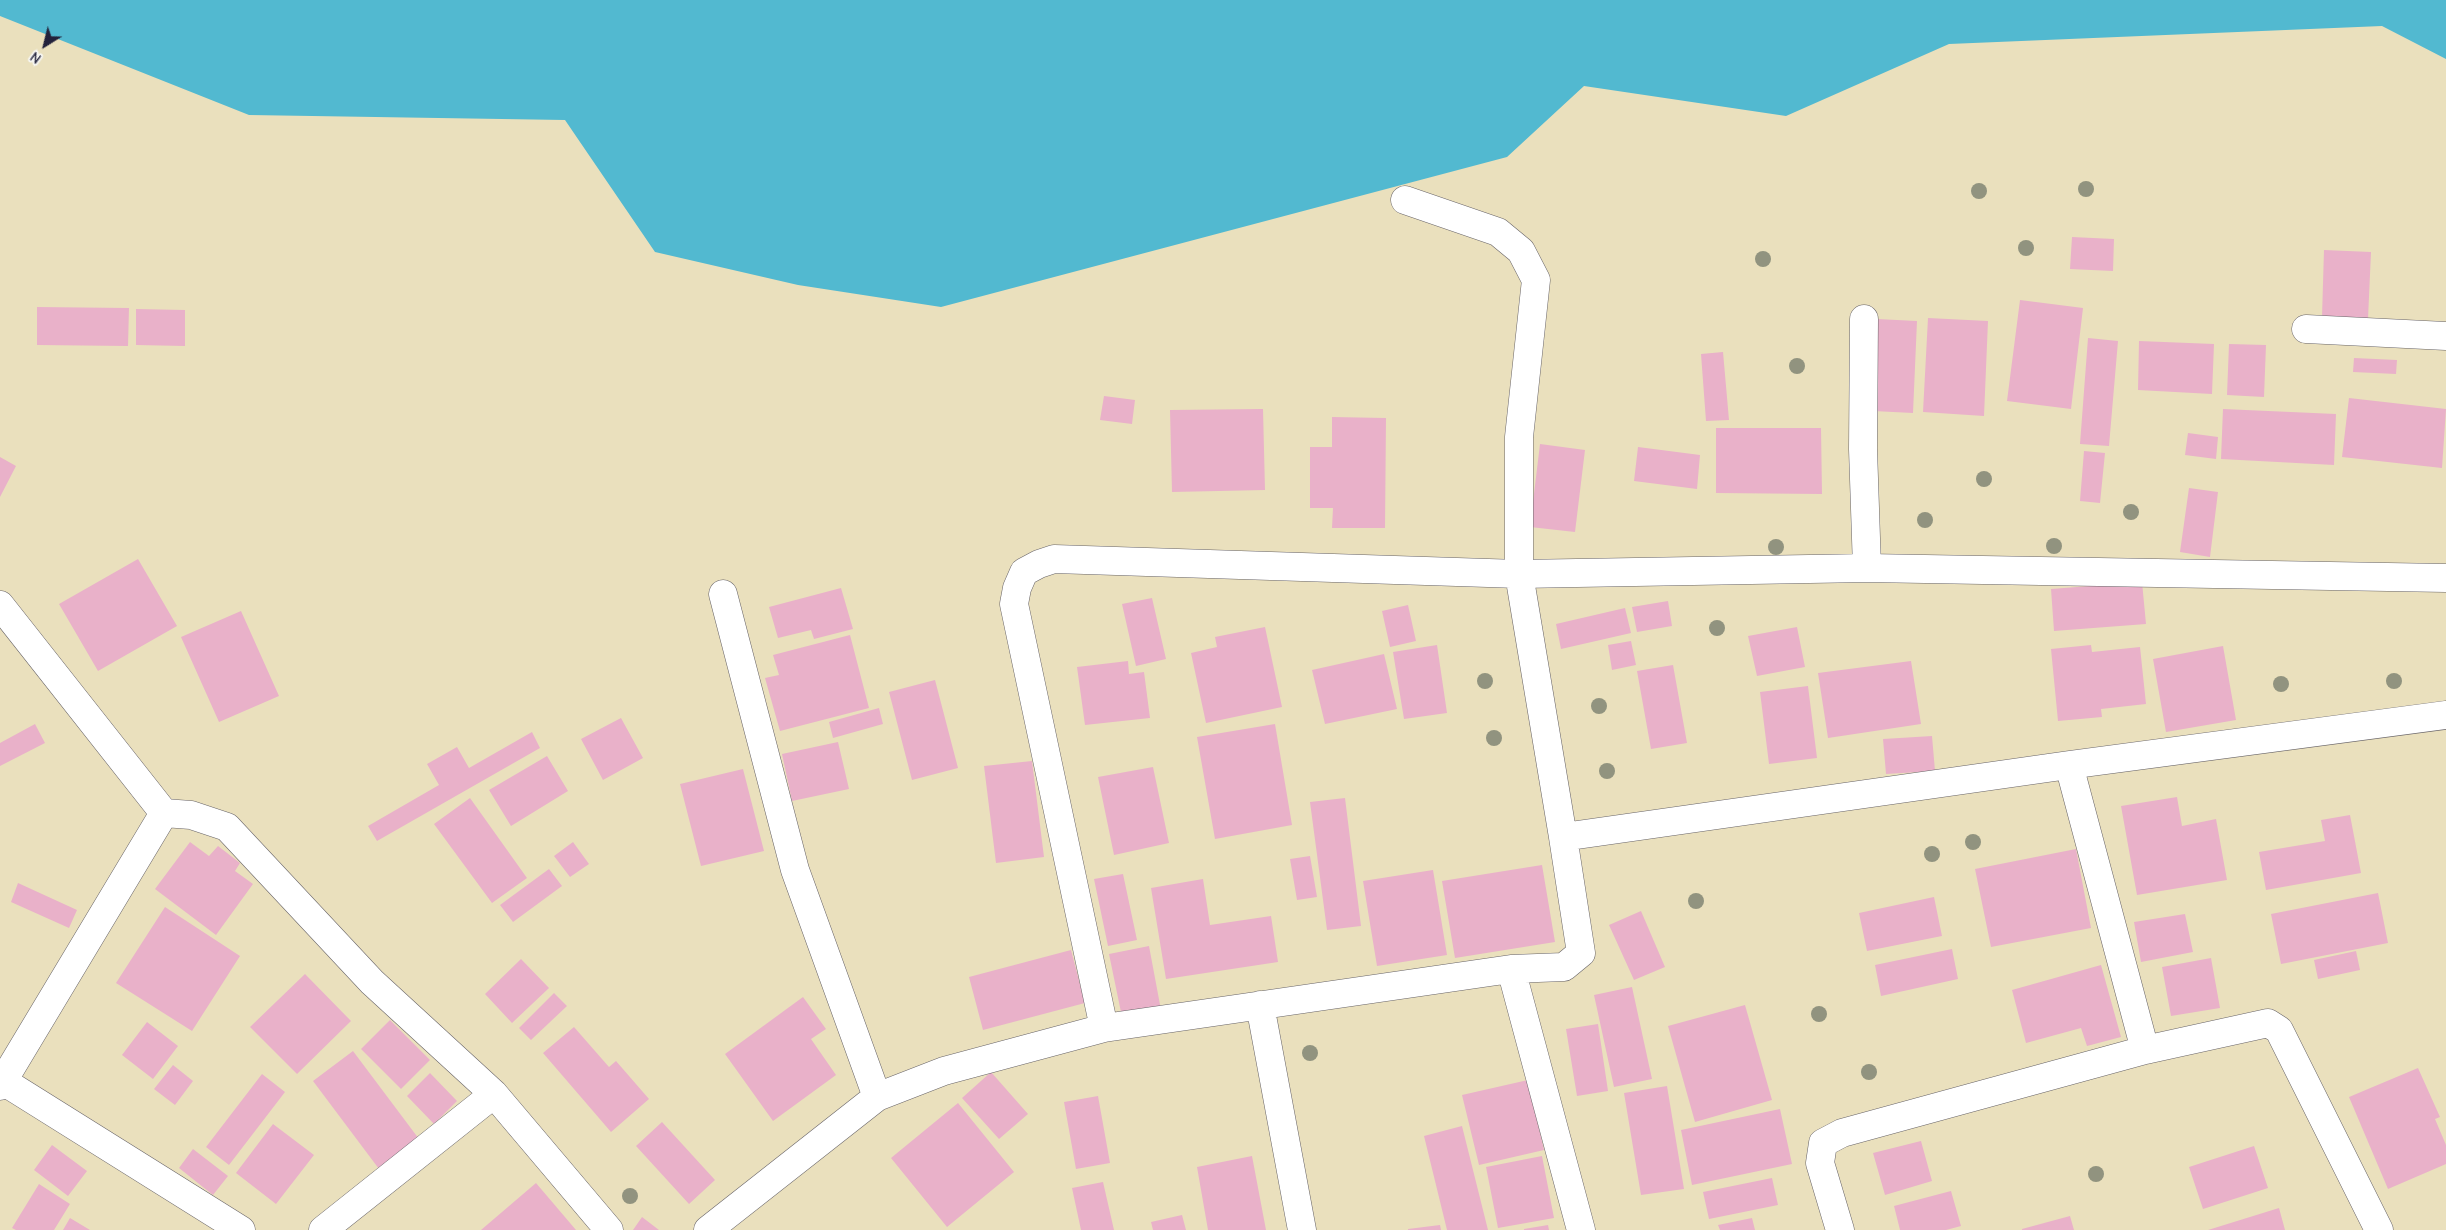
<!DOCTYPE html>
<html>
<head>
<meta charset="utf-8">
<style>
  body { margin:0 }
  #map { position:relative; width:2446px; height:1230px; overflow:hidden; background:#eae0bd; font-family:"Comic Neue",sans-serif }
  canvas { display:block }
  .north { position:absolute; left:20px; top:20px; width:50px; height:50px; -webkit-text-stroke:4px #f6f6f2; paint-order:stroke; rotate:216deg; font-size:14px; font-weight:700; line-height:20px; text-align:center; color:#22223b }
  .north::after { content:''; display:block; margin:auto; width:18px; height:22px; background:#22223b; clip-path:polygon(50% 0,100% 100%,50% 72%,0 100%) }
</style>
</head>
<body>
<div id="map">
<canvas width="2446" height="1230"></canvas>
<div class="north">N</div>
</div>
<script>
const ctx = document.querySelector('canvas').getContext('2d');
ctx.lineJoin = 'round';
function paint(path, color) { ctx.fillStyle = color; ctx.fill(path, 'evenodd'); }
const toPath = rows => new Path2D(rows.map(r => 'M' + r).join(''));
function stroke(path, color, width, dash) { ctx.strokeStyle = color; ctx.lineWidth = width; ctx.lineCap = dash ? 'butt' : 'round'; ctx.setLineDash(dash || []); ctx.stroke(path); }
const water = toPath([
  [0,0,2446,0,2446,59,2382,26,1949,44,1786,116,1584,86,1507,157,941,307,798,285,655,252,565,120,249,115,0,16]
]);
const building = toPath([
  [2072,237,2114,239,2113,271,2070,269],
  [2324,250,2371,252,2368,319,2322,317],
  [2020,300,2083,308,2071,409,2007,401],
  [37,307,129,308,128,346,37,345],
  [136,309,185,310,185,346,136,345],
  [1928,318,1988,321,1984,416,1923,412],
  [1877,319,1917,321,1913,413,1873,411],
  [2088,338,2118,341,2109,446,2080,444],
  [2139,341,2214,344,2212,394,2138,390],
  [2229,344,2266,345,2264,397,2227,395],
  [1723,352,1729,420,1706,421,1701,354],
  [2354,358,2397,360,2396,374,2353,372],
  [1104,396,1135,400,1132,424,1100,420],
  [2349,398,2446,409,2442,468,2342,457],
  [1263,409,1265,490,1172,492,1170,410],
  [2223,409,2336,414,2334,465,2221,459],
  [1332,417,1386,418,1385,528,1332,528,1333,508,1310,508,1310,447,1332,447],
  [1716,428,1821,428,1822,494,1716,493],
  [2188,433,2218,437,2216,459,2185,455],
  [1540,444,1585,450,1575,532,1530,527],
  [1638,447,1700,455,1697,489,1634,481],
  [2084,451,2105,453,2100,503,2080,501],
  [0,457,16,466,0,497],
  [2189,488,2218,492,2210,557,2180,552],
  [138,559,177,626,98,671,59,604],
  [2142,582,2146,624,2054,631,2051,589],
  [841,588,853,629,814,639,811,630,778,638,769,607],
  [1152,598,1166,659,1136,666,1122,604],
  [1668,601,1672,626,1637,632,1632,607],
  [1408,605,1416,641,1390,647,1382,611],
  [1625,608,1631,633,1561,649,1556,624],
  [241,611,279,696,219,722,181,637],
  [1265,627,1282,707,1206,723,1191,653,1217,647,1215,637],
  [1797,627,1805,667,1757,676,1748,636],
  [850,635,869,708,780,731,765,678,779,675,773,655],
  [1631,641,1636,665,1612,670,1608,645],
  [1437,645,1447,713,1404,719,1393,652],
  [2091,645,2092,652,2140,647,2146,704,2101,709,2102,717,2058,721,2051,649],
  [2223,646,2236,720,2166,732,2153,659],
  [1384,654,1397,709,1325,724,1312,670],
  [1128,661,1129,674,1144,672,1150,718,1085,725,1077,667],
  [1911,661,1921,724,1828,738,1818,673],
  [1673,665,1687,743,1651,749,1637,671],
  [935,680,958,768,912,780,889,692],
  [1808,686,1817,758,1769,764,1760,692],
  [879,708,883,724,833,738,829,722],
  [621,718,643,758,603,780,581,739],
  [35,724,45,743,0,766,0,743],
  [1275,724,1292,825,1215,839,1197,737],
  [532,732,540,748,377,841,368,826,439,785,427,764,457,747,469,768],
  [1932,736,1935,771,1886,774,1883,739],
  [838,742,849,789,792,801,782,754],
  [547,756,568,791,511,826,489,790],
  [1032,761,1044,857,996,863,984,766],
  [1153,767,1169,843,1114,855,1098,777],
  [743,769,764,851,701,866,680,784],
  [2177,797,2182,826,2216,819,2227,880,2137,895,2121,806],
  [470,798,527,878,492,903,434,824],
  [1345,798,1361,926,1327,930,1310,802],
  [2350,815,2361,873,2266,890,2259,852,2325,841,2321,820],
  [190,842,209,856,218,846,240,863,235,871,253,884,216,935,155,889],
  [573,842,589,864,570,877,554,856],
  [2076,849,2091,928,1991,947,1975,869],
  [1310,856,1317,897,1297,900,1290,859],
  [1542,865,1555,942,1455,958,1442,881],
  [549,869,562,886,513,922,500,905],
  [1433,870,1447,955,1377,966,1363,881],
  [1123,874,1137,940,1108,946,1094,879],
  [1203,879,1210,925,1271,916,1278,962,1166,979,1151,888],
  [18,883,77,910,69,928,11,902],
  [2378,893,2388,943,2281,964,2271,914],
  [1934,897,1942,936,1867,951,1859,913],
  [165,907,240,956,192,1031,116,983],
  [1641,911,1665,967,1634,980,1609,925],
  [2185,914,2193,952,2141,962,2134,922],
  [1149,946,1161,1010,1122,1017,1109,954],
  [1952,949,1958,979,1881,996,1875,965],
  [1071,950,1085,1003,983,1030,969,977],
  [2356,951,2360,970,2318,979,2314,960],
  [2211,958,2220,1008,2171,1016,2162,967],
  [521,959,549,988,512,1023,485,994],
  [2101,965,2121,1037,2087,1046,2081,1028,2026,1043,2012,990],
  [305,974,351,1021,297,1074,250,1027],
  [1632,987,1652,1079,1614,1087,1594,995],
  [554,993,567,1006,531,1040,519,1028],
  [803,997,826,1029,811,1039,836,1075,773,1121,725,1054],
  [1745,1005,1772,1100,1695,1122,1668,1026],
  [390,1020,430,1060,401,1089,361,1049],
  [147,1022,178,1046,153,1079,122,1055],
  [1598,1024,1608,1091,1577,1096,1566,1029],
  [574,1027,609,1067,616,1061,649,1099,611,1132,543,1053],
  [353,1051,419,1139,379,1169,313,1081],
  [173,1065,193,1081,175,1105,154,1089],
  [2418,1068,2440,1117,2435,1119,2446,1145,2446,1164,2388,1189,2349,1097],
  [991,1072,1028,1114,999,1139,962,1098],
  [430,1073,457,1101,434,1124,407,1096],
  [262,1074,285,1092,229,1165,206,1147],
  [1528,1080,1544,1150,1479,1165,1462,1095],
  [1667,1086,1684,1189,1641,1195,1624,1093],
  [1098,1096,1110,1163,1076,1169,1064,1102],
  [958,1103,1014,1172,947,1227,891,1158],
  [1780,1109,1792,1164,1692,1185,1681,1130],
  [662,1122,715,1180,689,1204,636,1146],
  [273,1124,314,1155,276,1204,236,1173],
  [1462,1126,1488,1230,1447,1230,1424,1136],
  [1921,1141,1932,1181,1885,1195,1873,1153],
  [52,1145,87,1171,68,1196,34,1170],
  [2254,1146,2268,1188,2203,1209,2189,1167],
  [193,1149,228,1176,213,1195,179,1168],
  [1252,1156,1266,1230,1208,1230,1197,1167],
  [1542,1156,1554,1218,1498,1228,1486,1167],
  [1772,1178,1778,1205,1709,1219,1703,1192],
  [1103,1182,1114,1230,1081,1230,1072,1188],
  [536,1183,576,1230,481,1230],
  [39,1184,70,1204,54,1230,16,1230,12,1228],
  [1951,1191,1961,1226,1946,1230,1900,1230,1894,1206],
  [2279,1208,2285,1230,2208,1230],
  [1182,1215,1186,1230,1153,1230,1151,1222],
  [2070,1216,2074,1230,2022,1230,2022,1229],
  [642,1217,659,1230,633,1230],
  [70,1218,90,1230,63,1230],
  [1752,1218,1755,1230,1720,1230,1718,1225],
  [1440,1225,1441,1230,1408,1230,1408,1229],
  [1548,1225,1549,1230,1524,1230,1524,1229]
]);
const street = toPath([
  [1405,200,1498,232,1521,251,1536,280,1519,437,1519,574,1563,837],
  [1864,319,1863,449,1867,568],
  [2306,329,2446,336],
  [723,594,795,870,877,1097],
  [0,605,164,813,191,815,227,827,372,982,494,1094,609,1230],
  [2069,765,2145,1050],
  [1511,969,1581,1230],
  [1260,1005,1302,1230],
  [1104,1028,1014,604,1017,588,1024,572,1039,564,1054,559,1519,574,1867,568,2446,578],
  [3,1081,241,1230],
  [0,1086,164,813],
  [323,1230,494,1094],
  [708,1230,877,1097,944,1071,1104,1028,1511,969,1564,967,1581,953,1563,837,2069,765,2446,715],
  [1840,1230,1820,1163,1823,1143,1842,1133,2145,1050,2268,1023,2279,1030,2379,1230]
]);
const trees = [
  [2086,189],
  [1979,191],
  [2026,248],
  [1763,259],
  [1797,366],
  [1984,479],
  [2131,512],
  [1925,520],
  [2054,546],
  [1776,547],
  [1717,628],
  [1485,681],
  [2394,681],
  [2281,684],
  [1599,706],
  [1494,738],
  [1607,771],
  [1973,842],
  [1932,854],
  [1696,901],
  [1819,1014],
  [1310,1053],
  [1869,1072],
  [2096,1174],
  [630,1196]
];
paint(water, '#52b9d0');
paint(building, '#e9b1c9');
stroke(street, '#686468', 29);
stroke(street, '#fff', 28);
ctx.fillStyle = '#91937f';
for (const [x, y] of trees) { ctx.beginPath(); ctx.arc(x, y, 8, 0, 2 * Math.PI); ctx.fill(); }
</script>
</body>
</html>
